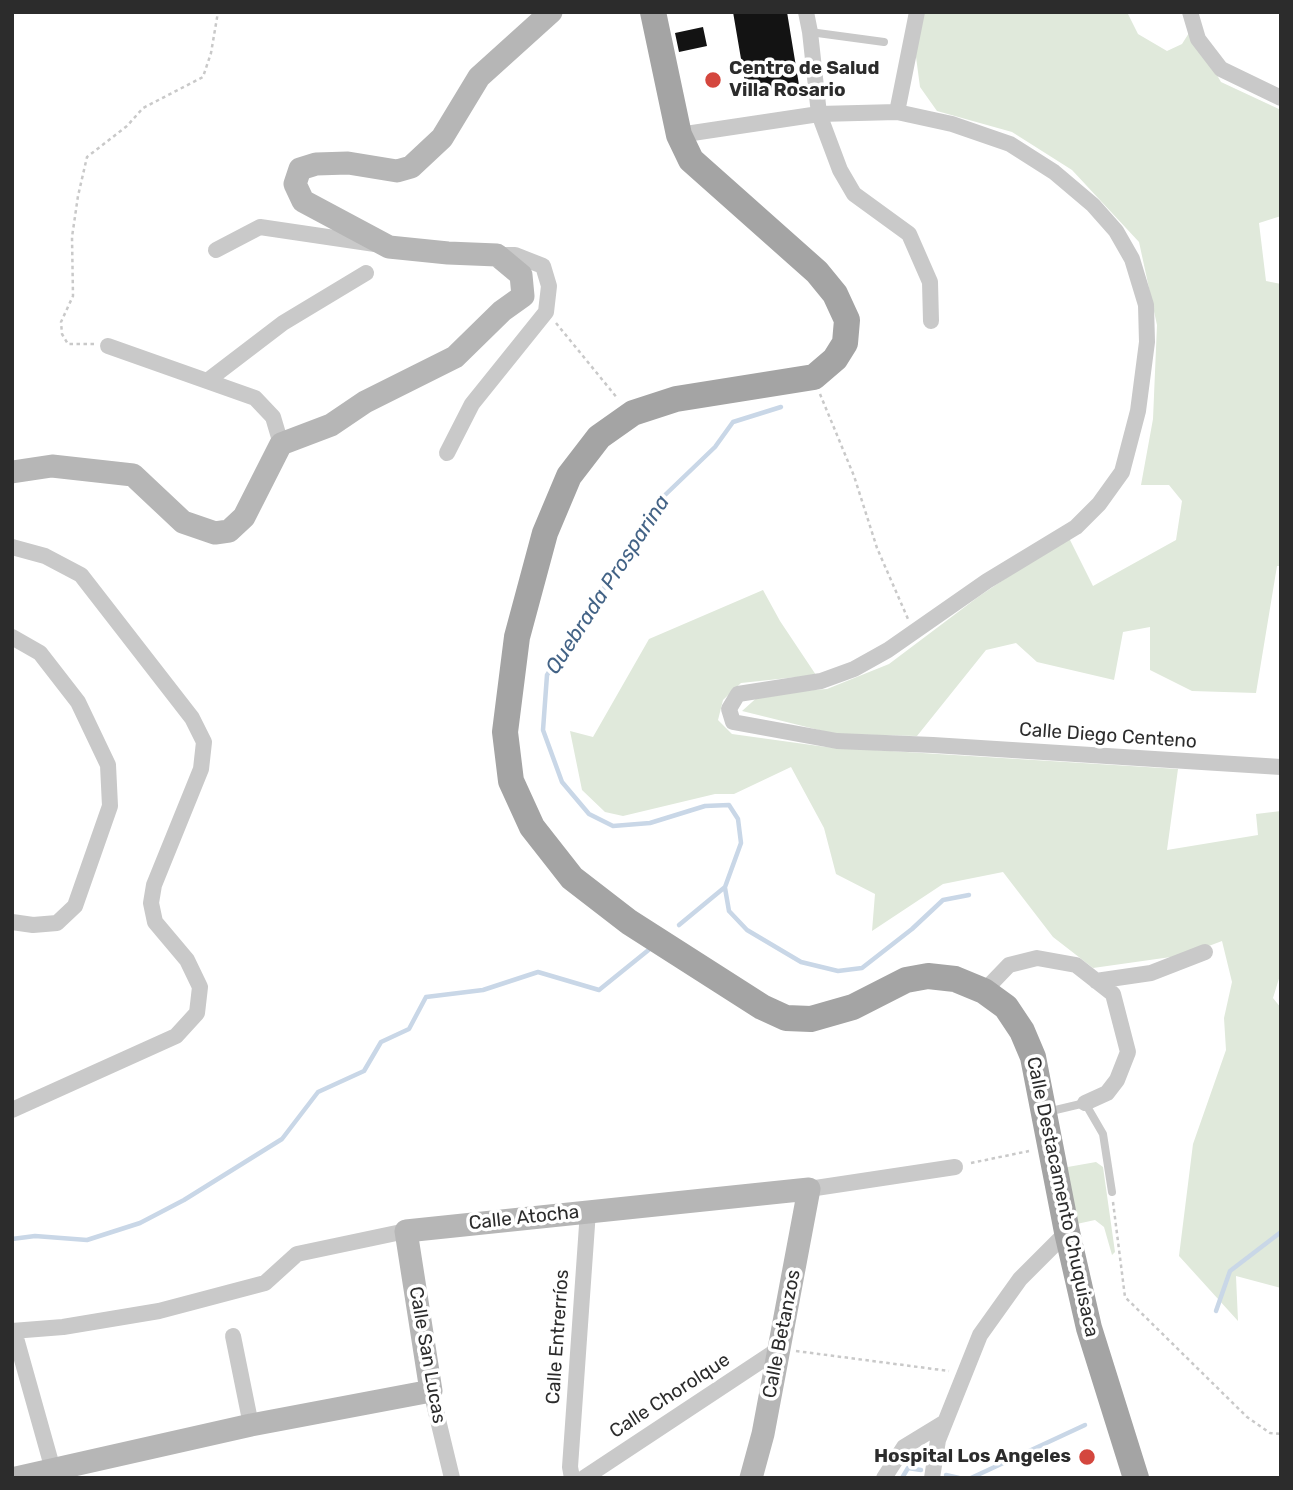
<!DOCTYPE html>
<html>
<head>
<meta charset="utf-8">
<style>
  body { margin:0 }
  #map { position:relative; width:1293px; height:1490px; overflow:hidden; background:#fff; font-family:Rubik,sans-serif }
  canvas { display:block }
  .frame { position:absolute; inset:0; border:14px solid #2c2c2c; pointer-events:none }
</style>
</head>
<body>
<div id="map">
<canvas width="1293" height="1490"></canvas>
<div class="frame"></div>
</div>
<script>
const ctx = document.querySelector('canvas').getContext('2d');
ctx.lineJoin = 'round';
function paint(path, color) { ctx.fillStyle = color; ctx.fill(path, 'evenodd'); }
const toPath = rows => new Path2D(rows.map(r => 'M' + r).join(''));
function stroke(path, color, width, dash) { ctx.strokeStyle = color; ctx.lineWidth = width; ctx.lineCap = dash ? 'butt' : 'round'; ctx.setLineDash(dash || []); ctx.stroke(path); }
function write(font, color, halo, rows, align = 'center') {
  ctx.font = font + ' Rubik,sans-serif'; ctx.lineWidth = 7; ctx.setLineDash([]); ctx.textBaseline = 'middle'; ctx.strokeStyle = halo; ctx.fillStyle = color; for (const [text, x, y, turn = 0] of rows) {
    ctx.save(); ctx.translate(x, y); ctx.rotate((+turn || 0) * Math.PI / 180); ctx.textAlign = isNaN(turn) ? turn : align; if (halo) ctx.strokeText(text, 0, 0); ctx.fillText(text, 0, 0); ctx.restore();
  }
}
const green = toPath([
  [920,12,1127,12,1138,34,1167,51,1182,44,1194,25,1197,41,1221,82,1281,110,1281,216,1259,223,1266,281,1281,284,1281,566,1277,566,1256,693,1192,691,1150,670,1150,627,1123,632,1114,680,1037,662,1016,643,986,650,917,736,835,734,742,711,761,694,827,689,889,664,978,597,1068,536,1093,586,1176,540,1182,501,1169,485,1141,485,1153,419,1157,325,1139,242,1072,170,1012,132,937,111,920,87,914,42],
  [763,590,780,621,816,675,741,683,723,700,718,720,732,734,826,747,1178,769,1167,850,1258,835,1256,814,1281,811,1281,972,1273,998,1281,1008,1281,1288,1236,1276,1238,1321,1179,1256,1193,1144,1226,1050,1224,1018,1232,982,1222,941,1185,955,1093,968,1053,937,1003,872,943,884,872,931,875,894,836,874,824,828,791,767,734,794,715,794,623,816,605,812,582,790,570,731,593,737,649,639],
  [1096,1162,1103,1167,1115,1252,1112,1255,1104,1227,1095,1220,1072,1225,1062,1168]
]);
const stream = toPath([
  [725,888,729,911,747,930,801,962,838,971,862,968,912,929,943,900,969,895],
  [679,925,725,887,741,843,738,819,729,805,705,806,650,823,613,826,589,814,562,782,543,730,547,675,665,495,715,447,733,422,781,407],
  [12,1239,35,1236,87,1240,140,1223,184,1200,282,1139,318,1092,364,1071,381,1042,409,1029,426,997,483,990,538,972,599,990,651,948],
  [1216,1311,1230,1271,1281,1232],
  [946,1475,959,1478],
  [902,1478,908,1468,921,1470],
  [971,1478,1085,1425]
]);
const building = toPath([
  [733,12,787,12,799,85,747,94],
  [703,27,707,46,679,52,675,33]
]);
const path = toPath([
  [556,323,618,399],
  [94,344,68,344,62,334,61,322,73,296,72,237,78,196,87,157,127,126,143,108,203,77,211,53,218,12],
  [820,394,854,476,877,548,908,619],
  [971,1163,1029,1151],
  [1113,1202,1125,1297,1247,1417,1270,1433,1281,1434],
  [796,1351,949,1371]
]);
const lane = toPath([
  [810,32,884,42],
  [1047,1112,1085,1103,1103,1134,1112,1192]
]);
const street = toPath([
  [806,12,810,32,819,114,840,170,854,194,909,234,930,282,931,321],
  [1190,12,1198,39,1221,69,1281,98],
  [897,112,917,12],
  [679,135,819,114,897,112,952,124,1010,144,1054,172,1093,205,1116,231,1132,259,1146,305,1147,342,1138,411,1122,472,1099,504,1076,527,987,581,888,650,854,669,821,681,738,694,729,709,733,722,837,741,933,745,1281,767],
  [216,250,260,227,375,244],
  [108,346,255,398,273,417,281,444],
  [207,381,283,323,366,273],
  [447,453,472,404,546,312,549,286,543,266,515,255,497,255],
  [12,547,45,556,81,575,192,718,204,742,201,769,154,885,151,903,155,922,187,960,200,987,197,1013,176,1036,12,1110],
  [12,637,40,653,78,702,108,765,110,806,75,906,57,923,33,925,12,922],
  [1096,981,1151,973,1205,952],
  [984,991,1009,965,1037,958,1076,965,1113,994,1128,1052,1117,1080,1107,1093,1085,1103],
  [809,1189,955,1167],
  [12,1331,63,1327,159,1311,265,1283,297,1254,406,1231],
  [14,1331,55,1477],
  [233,1336,251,1425],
  [431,1391,452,1478],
  [572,1478,570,1467,588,1211],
  [584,1478,779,1349],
  [884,1478,904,1447,945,1422],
  [932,1478,938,1440,980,1335,1020,1279,1067,1232]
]);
const secondary = toPath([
  [12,472,52,466,133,475,183,522,215,533,229,531,244,517,281,444,331,425,365,402,455,357,502,311,523,296,521,275,497,255,448,253,389,247,303,201,295,184,300,169,316,164,348,163,397,171,411,167,442,138,479,77,551,12],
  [16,1478,251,1425,431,1391,406,1231,809,1189,763,1434,751,1478]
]);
const primary = toPath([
  [653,12,679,135,691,160,817,272,835,294,847,320,845,343,835,359,814,377,676,399,633,413,599,437,569,476,545,533,517,637,505,732,511,781,532,827,572,878,629,922,762,1007,786,1018,811,1019,853,1007,906,980,928,976,955,979,984,991,1006,1007,1022,1031,1033,1057,1067,1232,1089,1328,1136,1478]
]);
const markers = [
  [713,80,9,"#d4473e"],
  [1087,1457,9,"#d4473e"]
];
const poiNames = [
  ["Centro de Salud",729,69],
  ["Villa Rosario",729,91],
  ["Hospital Los Angeles",1071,1457,"right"]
];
const streetNames = [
  ["Calle Diego Centeno",1108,736,4],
  ["Calle Destacamento Chuquisaca",1062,1197,78],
  ["Calle Atocha",524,1218,-6],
  ["Calle Betanzos",782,1334,-79],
  ["Calle Entrerríos",558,1337,-86],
  ["Calle San Lucas",427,1355,80],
  ["Calle Chorolque",670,1396,-33]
];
const waterNames = [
  ["Quebrada Prosparina",608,585,-57]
];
paint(green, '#e0e9db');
stroke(stream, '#c9d7e7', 4.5);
paint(building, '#131313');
stroke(path, '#c9c9c9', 2.5, [3.5, 3.5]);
stroke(lane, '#c9c9c9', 8);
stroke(street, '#c9c9c9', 16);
stroke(secondary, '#b6b6b6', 23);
stroke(primary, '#a4a4a4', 26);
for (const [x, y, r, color] of markers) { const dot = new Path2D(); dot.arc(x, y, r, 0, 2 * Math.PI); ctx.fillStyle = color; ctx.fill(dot); stroke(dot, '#fff', 2.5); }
write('bold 19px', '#2c2c2c', '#fff', poiNames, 'left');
write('19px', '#2c2c2c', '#fff', streetNames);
write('italic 21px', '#436386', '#fff', waterNames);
</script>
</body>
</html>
